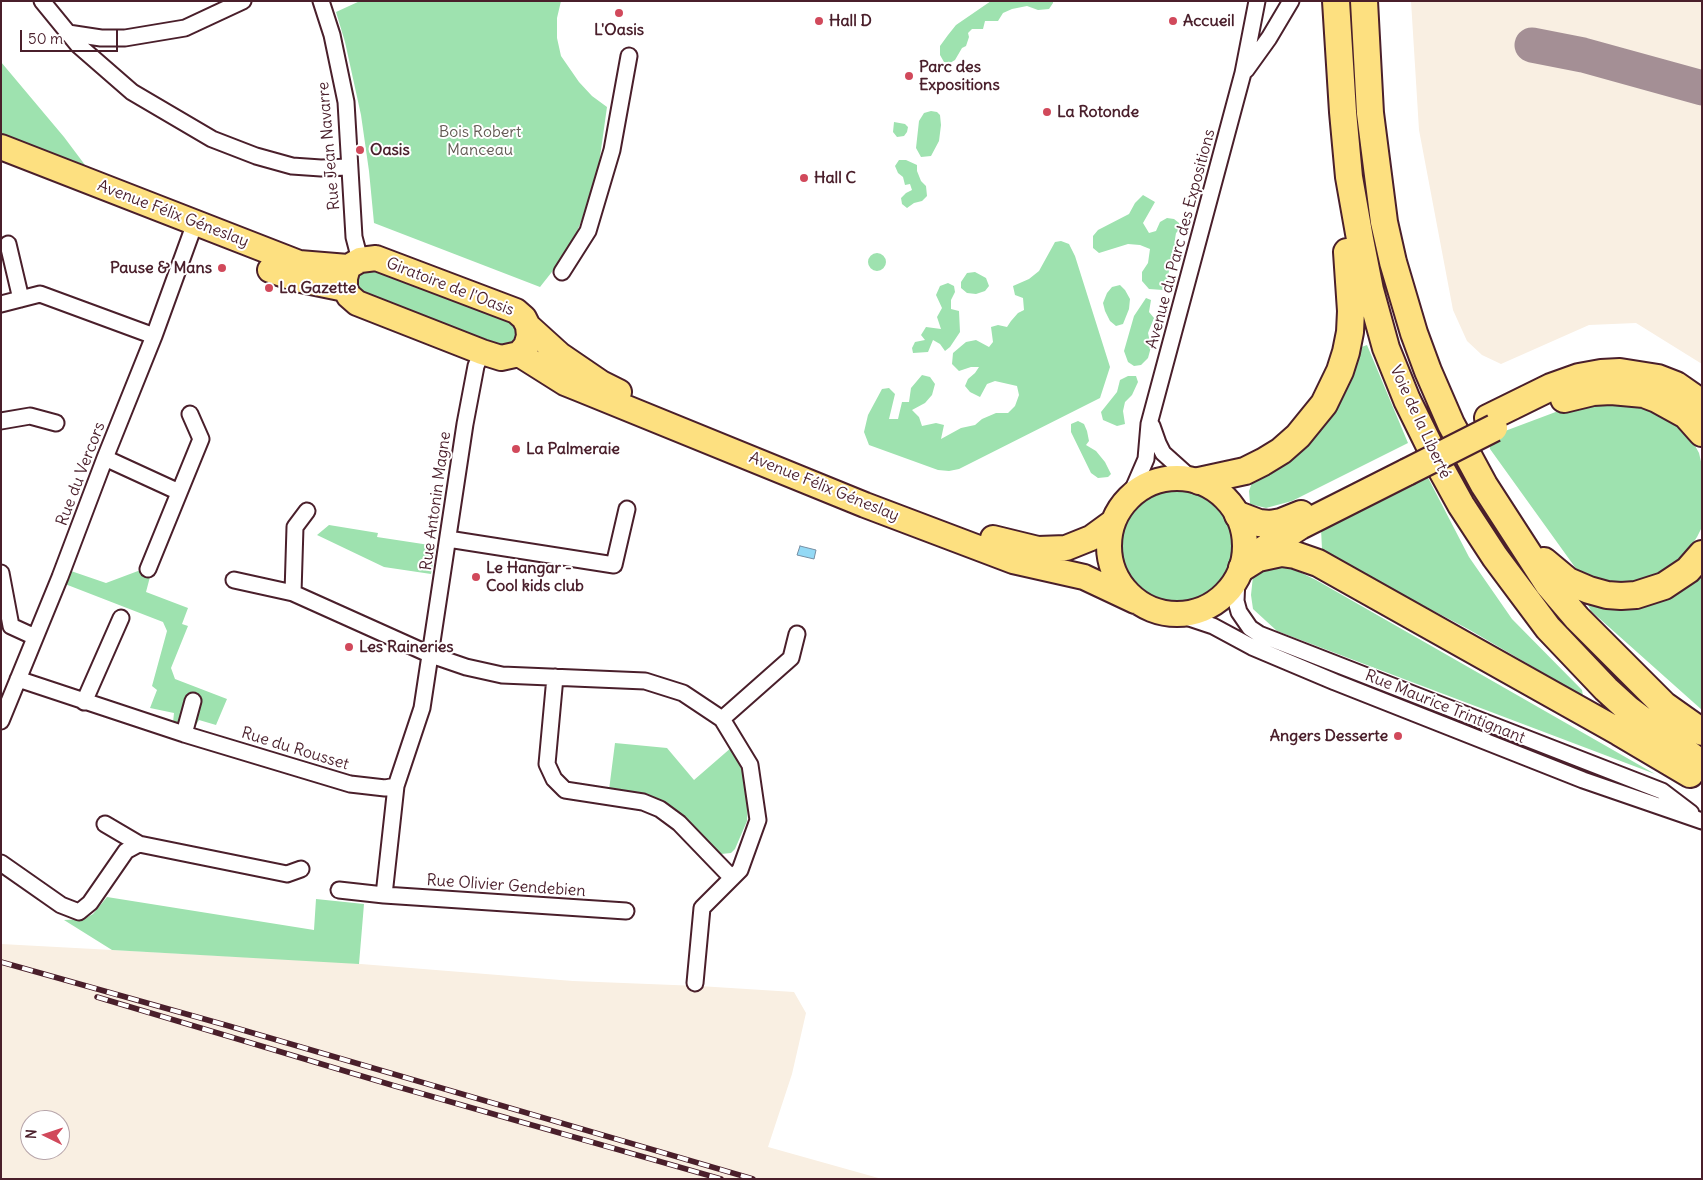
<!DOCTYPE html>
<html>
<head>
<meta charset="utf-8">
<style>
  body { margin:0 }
  #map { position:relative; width:1703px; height:1180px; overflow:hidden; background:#fff; font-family:Delius,sans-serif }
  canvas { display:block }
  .frame { position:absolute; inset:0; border:2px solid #4a1f2b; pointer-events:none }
  .north { position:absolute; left:20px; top:1110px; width:50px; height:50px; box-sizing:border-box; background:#fff; border:1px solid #b7a5aa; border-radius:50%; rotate:274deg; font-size:14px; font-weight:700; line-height:20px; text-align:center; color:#4a1f2b }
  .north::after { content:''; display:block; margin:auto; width:18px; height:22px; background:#d1495b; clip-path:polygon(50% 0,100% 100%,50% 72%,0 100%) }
  .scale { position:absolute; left:20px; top:30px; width:98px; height:22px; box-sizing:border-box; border:2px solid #4a1f2b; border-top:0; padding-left:6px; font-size:15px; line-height:18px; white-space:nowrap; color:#4a1f2b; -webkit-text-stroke:4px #fff; paint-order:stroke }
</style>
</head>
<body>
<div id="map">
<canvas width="1703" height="1180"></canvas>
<div class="frame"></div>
<div class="north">N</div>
<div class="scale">50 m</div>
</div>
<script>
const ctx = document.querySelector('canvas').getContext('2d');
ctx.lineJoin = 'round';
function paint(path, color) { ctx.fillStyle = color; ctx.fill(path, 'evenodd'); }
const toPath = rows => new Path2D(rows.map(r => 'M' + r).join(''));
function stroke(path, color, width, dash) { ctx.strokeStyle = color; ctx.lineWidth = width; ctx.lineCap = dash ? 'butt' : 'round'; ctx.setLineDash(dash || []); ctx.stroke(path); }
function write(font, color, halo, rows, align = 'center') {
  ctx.font = font + ' Delius,sans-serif'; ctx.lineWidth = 4; ctx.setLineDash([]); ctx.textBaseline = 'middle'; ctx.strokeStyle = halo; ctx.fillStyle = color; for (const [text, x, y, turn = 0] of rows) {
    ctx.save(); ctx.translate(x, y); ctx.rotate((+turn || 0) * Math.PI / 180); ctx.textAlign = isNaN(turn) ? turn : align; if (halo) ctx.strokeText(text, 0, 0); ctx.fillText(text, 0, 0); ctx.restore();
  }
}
const built = toPath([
  [1411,1,1702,1,1702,364,1636,323,1589,325,1501,364,1482,355,1467,341,1453,310,1419,130],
  [1,944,336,962,573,981,699,986,794,992,806,1013,792,1074,768,1147,882,1179,1,1179],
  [30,1120,60,1120,60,1150,30,1150]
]);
const green = toPath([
  [360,1,561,1,557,18,557,38,561,56,579,82,592,96,607,107,598,171,584,214,570,249,540,287,374,223,369,171,361,115,345,42,336,12],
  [991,1,1053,1,1053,3,1049,9,1038,10,1027,6,1012,9,1003,13,998,21,985,21,983,29,972,29,968,33,969,37,966,46,962,48,955,60,950,63,944,62,940,55,940,46,948,35,956,25],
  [1,62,64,137,85,165,1,135],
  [931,111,937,112,940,115,941,125,939,141,931,156,921,157,916,148,919,121,924,113],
  [894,122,905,124,908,127,907,132,904,136,897,137,893,132],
  [899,160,906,160,917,165,917,171,921,181,926,186,927,196,922,201,914,203,907,208,902,204,901,198,906,193,912,190,910,184,905,185,903,177,898,173,895,166],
  [1143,195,1155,202,1143,223,1149,233,1156,231,1160,222,1167,218,1174,219,1179,223,1180,229,1176,233,1175,239,1176,257,1174,263,1170,267,1167,279,1164,283,1163,290,1149,289,1142,281,1142,272,1148,263,1150,249,1140,245,1128,244,1099,253,1093,248,1093,236,1098,230,1129,214,1135,203],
  [1061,241,1069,244,1075,256,1110,367,1100,398,959,469,949,471,938,470,869,445,864,432,868,415,882,389,889,388,895,394,889,419,898,419,902,402,909,402,911,388,922,375,930,377,935,384,932,395,925,403,912,410,919,417,922,426,936,423,944,425,941,439,961,428,975,425,982,419,996,413,1008,413,1015,406,1019,395,1017,386,995,381,987,384,980,397,970,392,965,386,968,379,975,373,979,367,971,367,959,371,952,364,953,353,966,342,976,340,989,347,993,342,991,327,998,325,1007,327,1011,321,1018,313,1024,310,1023,298,1015,295,1013,286,1029,279,1039,271,1055,242],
  '868 262a9 9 0 1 1 18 0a9 9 0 1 1-18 0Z',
  [367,266,509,315,517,328,514,339,510,344,501,347,362,299,353,278],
  [975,272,986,278,989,286,985,291,976,294,967,293,961,288,961,282,967,273],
  [948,283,954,286,955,292,951,300,951,309,959,311,960,332,950,347,945,351,940,344,933,340,928,352,913,353,912,348,915,342,925,340,921,335,926,327,941,329,937,317,942,308,936,295,940,286],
  [1120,285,1125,290,1130,299,1129,309,1123,324,1116,326,1110,321,1105,311,1103,303,1107,293,1112,287],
  [1146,298,1151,300,1149,312,1154,318,1148,333,1151,347,1148,358,1141,365,1134,366,1128,362,1124,351,1134,316],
  [1367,345,1408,443,1292,501,1266,508,1250,504,1249,491,1254,477,1356,349],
  [1128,376,1136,376,1138,382,1132,395,1125,402,1123,411,1125,424,1117,426,1103,420,1101,412,1117,392,1120,380],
  [1617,400,1658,411,1686,429,1699,453,1702,466,1702,527,1697,537,1685,555,1665,571,1648,578,1626,583,1596,580,1577,570,1490,449,1489,437,1577,404],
  [1078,421,1084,424,1087,431,1089,441,1086,445,1096,451,1105,462,1111,474,1108,477,1098,478,1091,473,1071,432,1071,424],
  [1424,470,1469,557,1512,619,1582,690,1583,696,1468,629,1338,561,1322,549,1321,529],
  '1121 546a56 56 0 1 1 112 0a56 56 0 1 1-112 0Z',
  [329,525,378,533,377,537,436,546,431,574,384,567,317,535],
  [1285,565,1316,580,1655,774,1277,631,1253,609,1251,595,1253,576,1265,568],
  [1702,567,1702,710,1591,611,1587,603,1601,602],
  [71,571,106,583,138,571,151,573,146,592,188,608,182,624,188,626,171,668,175,679,227,699,216,725,199,720,194,728,173,723,174,713,150,708,157,690,152,686,167,631,163,622,65,584],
  [615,743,667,748,694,780,732,747,739,762,746,785,748,800,747,821,735,849,731,853,721,854,685,819,661,803,609,790],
  [107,897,314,930,316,899,364,904,359,964,112,950,64,920,84,919,93,914]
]);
const water = toPath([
  [800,546,816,550,814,559,797,555,800,546]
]);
const taxiway = toPath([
  [1532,45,1583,55,1702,88]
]);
const street = toPath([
  [42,1,78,45,132,92,212,139,256,156,292,166,321,168,349,167],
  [321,1,332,35,346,102,354,237,360,260],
  [68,33,101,38,125,38,185,28,243,1],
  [1246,70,1269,38,1291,1],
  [8,244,21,299],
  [562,272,588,231,612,150,629,56],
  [1,304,40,294,154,336],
  [482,352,476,366,465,424,422,708,396,786,384,895,626,911],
  [1,421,30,416,56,423],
  [1152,426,1158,443,1163,453,1192,479],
  [105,458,179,492],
  [1130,496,1146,459,1149,424,1243,73,1257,1],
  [307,511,295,527,293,593,431,655,466,667,502,675,645,681,683,693,722,719,750,765,758,820,740,870,702,908,695,983],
  [448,539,614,565,627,509],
  [148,569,201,439,190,414],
  [1,573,11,626,35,637],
  [1237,579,1236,601,1239,612,1250,628,1259,634,1662,791,1691,813],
  [234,580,293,593],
  [1180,615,1213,626,1252,647,1335,682,1583,780,1702,821],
  [555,677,547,764,554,779,565,790,643,802,660,809,679,823,732,878],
  [18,679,184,734,350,784,385,788,396,786],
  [84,702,121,618],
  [722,719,791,658,797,634],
  [1,721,60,577,105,458,154,336,195,223],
  [184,734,193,701],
  [105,824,139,844],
  [1,863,61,905,79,912,90,903,126,851,139,844,287,874,301,869],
  [339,890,384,895]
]);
const primary = toPath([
  [1,147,299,263,348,267],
  [376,258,516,311,524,318,528,326,529,336,526,346,519,354,501,358,482,352,357,303,349,296,345,289,345,278,348,267,360,260,376,258],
  [270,270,296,279,345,289],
  [528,326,560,355,601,383,619,392],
  [519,354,565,383,580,389,865,505,1013,561,1084,577,1135,601],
  '1109 546a68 68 0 1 1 136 0a68 68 0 1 1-136 0Z',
  [993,538,1038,549,1066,548,1091,538,1113,522]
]);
const highway = toPath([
  [1336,1,1343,112,1349,177,1360,239,1370,290,1386,348,1407,400,1440,467,1461,505,1495,557,1548,628,1606,689,1629,710,1702,764],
  [1364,1,1370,113,1384,222,1393,262,1414,333,1428,371,1451,424,1484,485,1548,584,1577,618,1664,705,1702,732],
  [1564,399,1593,392,1611,391,1644,394,1657,399,1686,415,1702,433],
  [1488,418,1551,387,1579,377,1601,373,1620,372,1658,378,1676,385,1702,403],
  [1199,481,1245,471,1263,462,1281,451,1298,436,1324,404,1340,371,1346,352,1350,332,1351,311,1347,252],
  [1238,515,1259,523,1270,524,1281,522,1301,514],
  [1257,554,1300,526,1407,472],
  [1544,561,1568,581,1589,590,1607,595,1621,596,1636,595,1664,586,1688,570,1702,554],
  [1242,568,1258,558,1281,553,1295,555,1318,563,1619,732,1690,774]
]);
const rail = toPath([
  [1,962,229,1026,753,1179],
  [97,997,395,1086,721,1179]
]);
const highwayBridge = toPath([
  [1407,472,1494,428]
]);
const markers = [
  [619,13,5,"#d1495b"],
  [819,21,5,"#d1495b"],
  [1173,21,5,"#d1495b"],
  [909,76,5,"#d1495b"],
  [1047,112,5,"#d1495b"],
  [360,150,5,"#d1495b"],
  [804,178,5,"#d1495b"],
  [222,268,5,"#d1495b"],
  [269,288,5,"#d1495b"],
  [516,449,5,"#d1495b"],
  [476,577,5,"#d1495b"],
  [349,647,5,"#d1495b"],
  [1398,736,5,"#d1495b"]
];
const poiNames = [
  ["Hall D",829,21],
  ["Accueil",1183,21],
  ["L'Oasis",619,30,"center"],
  ["Parc des",919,67],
  ["Expositions",919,85],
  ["La Rotonde",1057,112],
  ["Oasis",370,150],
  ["Hall C",814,178],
  ["Pause & Mans",212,268,"right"],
  ["La Gazette",279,288],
  ["La Palmeraie",526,449],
  ["Le Hangar -",486,568],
  ["Cool kids club",486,586],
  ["Les Raineries",359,647],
  ["Angers Desserte",1388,736,"right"]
];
const parkNames = [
  ["Bois Robert",480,132],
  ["Manceau",480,150]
];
const streetNames = [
  ["Rue Jean Navarre",329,146,-95],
  ["Avenue Félix Géneslay",173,214,21],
  ["Avenue du Parc des Expositions",1181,239,-75],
  ["Giratoire de l'Oasis",450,287,21],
  ["Voie de la Liberté",1420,422,65],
  ["Rue du Vercors",81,474,-69],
  ["Avenue Félix Géneslay",824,487,22],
  ["Rue Antonin Magne",436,501,-82],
  ["Rue Maurice Trintignant",1445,707,22],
  ["Rue du Rousset",295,749,17],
  ["Rue Olivier Gendebien",506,886,4]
];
paint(built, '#f9efe2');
paint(green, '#9ee2af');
paint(water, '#93d9f5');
stroke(water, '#768fa4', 1);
stroke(taxiway, '#a48f95', 35);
stroke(street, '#4a1f2b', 19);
stroke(primary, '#4a1f2b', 28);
stroke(highway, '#4a1f2b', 30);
stroke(street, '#fff', 15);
stroke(primary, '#fde080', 24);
stroke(highway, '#fde080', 26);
stroke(rail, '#4a1f2b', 5.5);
stroke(rail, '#fff', 4, [11]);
stroke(highwayBridge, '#4a1f2b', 30, []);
stroke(highwayBridge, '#fde080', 26);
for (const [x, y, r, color] of markers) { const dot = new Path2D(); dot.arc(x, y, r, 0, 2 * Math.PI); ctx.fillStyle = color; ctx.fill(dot); stroke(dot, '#fff', 2); }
write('bold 16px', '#4a1f2b', '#fff', poiNames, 'left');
write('16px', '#635a53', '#fff', parkNames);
write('16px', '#4a1f2b', '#fff', streetNames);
</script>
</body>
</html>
